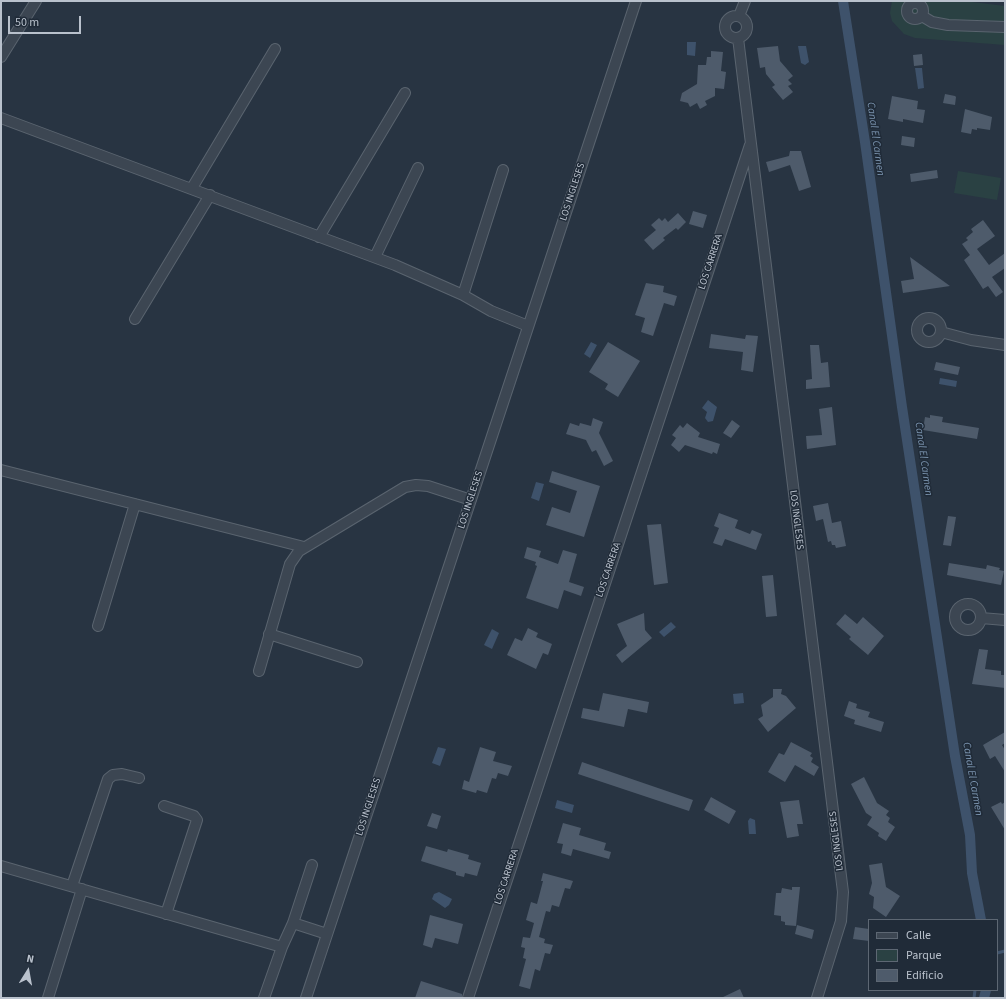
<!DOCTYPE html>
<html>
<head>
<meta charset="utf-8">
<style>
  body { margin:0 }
  #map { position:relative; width:1006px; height:999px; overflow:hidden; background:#283442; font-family:"Source Sans 3",sans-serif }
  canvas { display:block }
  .frame { position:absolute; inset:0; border:2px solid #b9c1cc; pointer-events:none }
  .legend { position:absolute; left:868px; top:919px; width:130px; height:72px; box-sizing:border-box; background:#202b38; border:1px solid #5d6773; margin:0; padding:5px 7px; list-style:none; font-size:12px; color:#b9c1cc }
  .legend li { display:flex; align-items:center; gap:8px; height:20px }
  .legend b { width:20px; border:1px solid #5d6773 }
  .north { position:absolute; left:8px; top:951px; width:40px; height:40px; -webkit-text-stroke:3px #202b38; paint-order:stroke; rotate:11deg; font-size:11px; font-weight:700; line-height:16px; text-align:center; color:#b9c1cc }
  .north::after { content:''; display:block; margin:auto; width:14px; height:18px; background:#b9c1cc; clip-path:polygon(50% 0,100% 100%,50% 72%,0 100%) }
  .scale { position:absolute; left:8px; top:16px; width:73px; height:18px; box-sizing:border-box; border:2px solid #b9c1cc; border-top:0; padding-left:5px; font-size:12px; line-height:14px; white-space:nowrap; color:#b9c1cc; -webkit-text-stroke:3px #202b38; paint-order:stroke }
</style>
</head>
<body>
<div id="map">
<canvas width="1006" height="999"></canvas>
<div class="frame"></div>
<ul class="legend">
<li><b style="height:5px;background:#3c4652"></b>Calle</li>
<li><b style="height:11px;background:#2a4143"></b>Parque</li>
<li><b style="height:11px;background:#4e5b6b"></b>Edificio</li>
</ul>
<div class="north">N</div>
<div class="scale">50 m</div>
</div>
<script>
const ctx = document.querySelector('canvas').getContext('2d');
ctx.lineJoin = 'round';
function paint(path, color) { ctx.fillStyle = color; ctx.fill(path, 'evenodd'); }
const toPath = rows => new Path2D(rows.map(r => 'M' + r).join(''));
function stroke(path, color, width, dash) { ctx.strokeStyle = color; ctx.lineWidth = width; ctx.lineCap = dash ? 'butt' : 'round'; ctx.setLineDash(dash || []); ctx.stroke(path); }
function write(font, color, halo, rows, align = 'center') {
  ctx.font = font + ' "Source Sans 3",sans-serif'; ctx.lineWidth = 3; ctx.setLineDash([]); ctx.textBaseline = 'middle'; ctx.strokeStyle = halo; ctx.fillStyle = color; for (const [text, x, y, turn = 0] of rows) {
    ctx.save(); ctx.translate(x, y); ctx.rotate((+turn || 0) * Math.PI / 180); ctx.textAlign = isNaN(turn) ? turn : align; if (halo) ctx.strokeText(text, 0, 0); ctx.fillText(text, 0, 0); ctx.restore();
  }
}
const green = toPath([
  [892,1,964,1,1005,6,1005,45,915,38,904,34,892,21,890,13],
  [958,171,1001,178,997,200,954,193]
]);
const water = toPath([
  [687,42,696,42,695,56,687,55],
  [798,46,806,46,809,62,805,65,801,63],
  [915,68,922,68,924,88,918,89],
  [591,342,597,345,590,358,584,354],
  [940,378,957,381,956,387,939,384],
  [708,400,717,407,713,421,708,422,705,418,707,412,702,408],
  [536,482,544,484,539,501,531,498],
  [671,622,676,627,664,637,659,632],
  [492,629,499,633,492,649,484,645],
  [743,693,744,703,734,704,733,694],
  [438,747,446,749,440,766,432,763],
  [557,800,574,805,572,813,555,808],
  [750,818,755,820,756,834,749,834,748,821],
  [439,892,452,899,449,905,445,908,432,899,434,894]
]);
const stream = toPath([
  [997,953,1005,951],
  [974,998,975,990]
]);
const canal = toPath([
  [843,1,865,142,902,407,955,756,970,835,972,873,981,920],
  [984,998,986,990]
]);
const building = toPath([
  [778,46,780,61,793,76,788,80,792,84,788,86,793,92,783,100,772,87,775,85,766,74,765,67,760,68,757,48],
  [711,51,723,52,721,71,726,72,724,89,715,88,715,96,705,101,707,105,700,109,697,103,690,107,688,103,680,101,682,93,697,84,698,65,706,65,707,57,711,57],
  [922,54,923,65,914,66,913,55],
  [945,94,955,96,956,97,955,105,943,103],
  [892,96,918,101,917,109,925,110,923,123,903,119,903,122,888,119],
  [965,109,992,117,990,130,977,128,977,130,972,129,971,134,961,132],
  [902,136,915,138,914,147,901,145],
  [790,151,801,151,811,187,799,191,790,165,769,172,766,162,789,156],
  [937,170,938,178,911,182,910,174],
  [693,211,707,215,703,228,689,224],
  [678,213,686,222,678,230,676,228,663,238,665,240,653,250,644,240,656,230,651,225,659,218,662,221,665,218,668,222],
  [983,220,995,236,977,249,989,265,1005,253,1005,268,992,277,1003,292,996,297,988,286,983,289,964,260,970,255,962,244,968,240,966,238,973,232,971,229],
  [910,257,950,286,903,293,901,281,914,279],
  [646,283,664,286,663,292,677,296,674,306,664,303,653,336,641,332,645,318,635,315],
  [711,334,745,339,746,335,758,336,753,372,741,370,743,352,709,348],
  [608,342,640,361,618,397,605,389,608,384,589,372],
  [810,345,819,345,821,363,828,362,830,387,806,389,806,380,812,379],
  [936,362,960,367,958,375,934,370],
  [832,407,836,445,807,449,806,436,822,435,819,409],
  [930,415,943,417,942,422,979,428,977,439,923,430,925,417,930,418],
  [593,418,603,422,599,433,613,461,604,466,596,450,592,452,586,440,566,434,570,423,579,426,580,423,591,426],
  [732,420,740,426,731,438,723,433],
  [687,423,700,433,698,437,720,444,717,454,713,452,712,454,685,445,679,452,671,445,676,438,672,435,680,425,683,428],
  [552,471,600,486,584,537,546,525,552,507,570,513,577,491,549,482],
  [828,503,832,523,841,521,846,546,836,548,835,545,832,545,831,541,828,542,823,519,816,521,813,506],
  [719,513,738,520,735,528,750,534,752,530,762,534,756,550,725,539,722,546,713,543,719,528,714,526],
  [948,516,956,517,951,546,943,545],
  [661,524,668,583,654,585,647,525],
  [527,547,541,551,539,557,558,564,563,550,577,554,569,582,584,587,581,596,564,590,558,609,526,598,537,566,535,565,536,562,524,558],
  [949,563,986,569,987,565,1000,568,999,570,1004,571,1001,585,947,575],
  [773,575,777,616,766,617,762,576],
  [644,613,645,630,652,638,622,663,616,655,627,646,617,624],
  [845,614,857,624,863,617,884,636,868,655,849,639,851,637,836,624],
  [528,628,538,633,536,637,552,644,548,655,543,653,536,669,507,655,515,638,522,641],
  [979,649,988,650,985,669,1001,671,1001,675,1005,675,1005,688,972,684],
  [773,689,782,689,781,694,786,696,796,708,768,732,758,719,763,716,761,705,773,697],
  [603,693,649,702,647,713,628,709,624,727,581,718,583,708,599,711],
  [849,701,857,704,856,708,870,712,868,717,884,722,881,732,854,724,855,720,844,716],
  [1005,732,1005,743,1002,745,1005,750,1005,772,995,756,990,759,983,745],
  [791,742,812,753,810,756,813,758,811,762,819,767,814,776,795,765,785,782,768,772,779,753,784,755],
  [480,747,496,752,493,761,512,766,508,776,498,773,496,779,492,778,487,793,477,790,476,793,462,789,464,780,469,782],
  [582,762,693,800,689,811,578,774],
  [864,777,877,803,889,811,886,815,890,818,888,822,895,827,886,841,878,836,879,833,867,825,872,817,866,813,851,784],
  [711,797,736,811,729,824,704,810],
  [799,800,803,824,797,824,799,836,787,838,780,802],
  [1001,802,1002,804,1005,802,1005,830,991,807],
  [432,813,441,816,437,829,427,826],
  [563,823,581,828,579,835,606,843,604,850,611,852,609,859,573,849,571,856,561,853,563,844,557,843],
  [426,846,447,852,448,849,469,855,468,859,481,863,477,876,465,873,464,877,456,875,456,872,421,861],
  [882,863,886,887,900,896,886,917,873,908,874,897,869,894,872,883,869,865],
  [543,873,573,881,570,889,565,888,559,907,552,905,550,912,546,911,539,937,545,939,544,943,553,945,550,954,545,953,540,971,535,969,530,989,519,986,526,959,523,958,525,948,521,947,523,937,530,938,534,923,526,920,531,902,537,904,543,881,541,881],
  [792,887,800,887,796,926,785,925,785,922,781,921,781,916,774,915,776,893,781,893,782,888,792,890],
  [430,915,463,924,458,944,435,938,432,948,423,945],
  [797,925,814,930,812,939,795,934],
  [855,927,869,929,869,941,853,939],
  [421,981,462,994,462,998,415,998],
  [740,989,744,998,721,998]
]);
const minor = toPath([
  '907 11a8 8 0 1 1 16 0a8 8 0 1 1-16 0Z',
  [739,16,745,1],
  [922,16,932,22,948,25,1005,27],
  '725 27a11 11 0 1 1 22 0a11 11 0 1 1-22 0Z',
  [738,38,843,892,841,921,817,998],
  [1,57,36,1],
  [1,118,395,265,463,295,491,311,528,326],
  [192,188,275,49],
  [319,237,405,93],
  [375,257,418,168],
  [463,295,503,170],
  '917 330a12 12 0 1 1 24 0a12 12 0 1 1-24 0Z',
  [135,319,210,195],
  [941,332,971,340,1005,345],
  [1,470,304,547],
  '955 617a13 13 0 1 1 26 0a13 13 0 1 1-26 0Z',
  [981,618,1005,620],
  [98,626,135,504],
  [269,634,357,662],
  [259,671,290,564,299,551,405,487,416,485,428,486,471,500],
  [164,806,194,816,197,820,166,914],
  [1,866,282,947],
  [72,886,108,779,113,775,122,774,139,778],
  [293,923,327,934],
  [48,998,82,889],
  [264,998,282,947,293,923,312,865],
  [306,998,636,1],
  [468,998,750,145]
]);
const streetNames = [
  ["LOS INGLESES",573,192,-72],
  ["LOS CARRERA",711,262,-72],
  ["LOS INGLESES",471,500,-72],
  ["LOS INGLESES",796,520,83],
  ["LOS CARRERA",609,570,-71],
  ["LOS INGLESES",369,807,-72],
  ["LOS INGLESES",837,841,-97],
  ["LOS CARRERA",507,877,-72]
];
const waterNames = [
  ["Canal El Carmen",875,139,82],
  ["Canal El Carmen",923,459,82],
  ["Canal El Carmen",972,779,80]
];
paint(green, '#2a4143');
paint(water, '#3e526b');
stroke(stream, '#3e526b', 3);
stroke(canal, '#3e526b', 10);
paint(building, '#4e5b6b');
stroke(minor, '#5a646f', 12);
stroke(minor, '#3c4652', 10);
write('10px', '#b9c1cc', '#202b38', streetNames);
write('italic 11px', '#7a93ae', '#202b38', waterNames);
</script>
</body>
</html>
